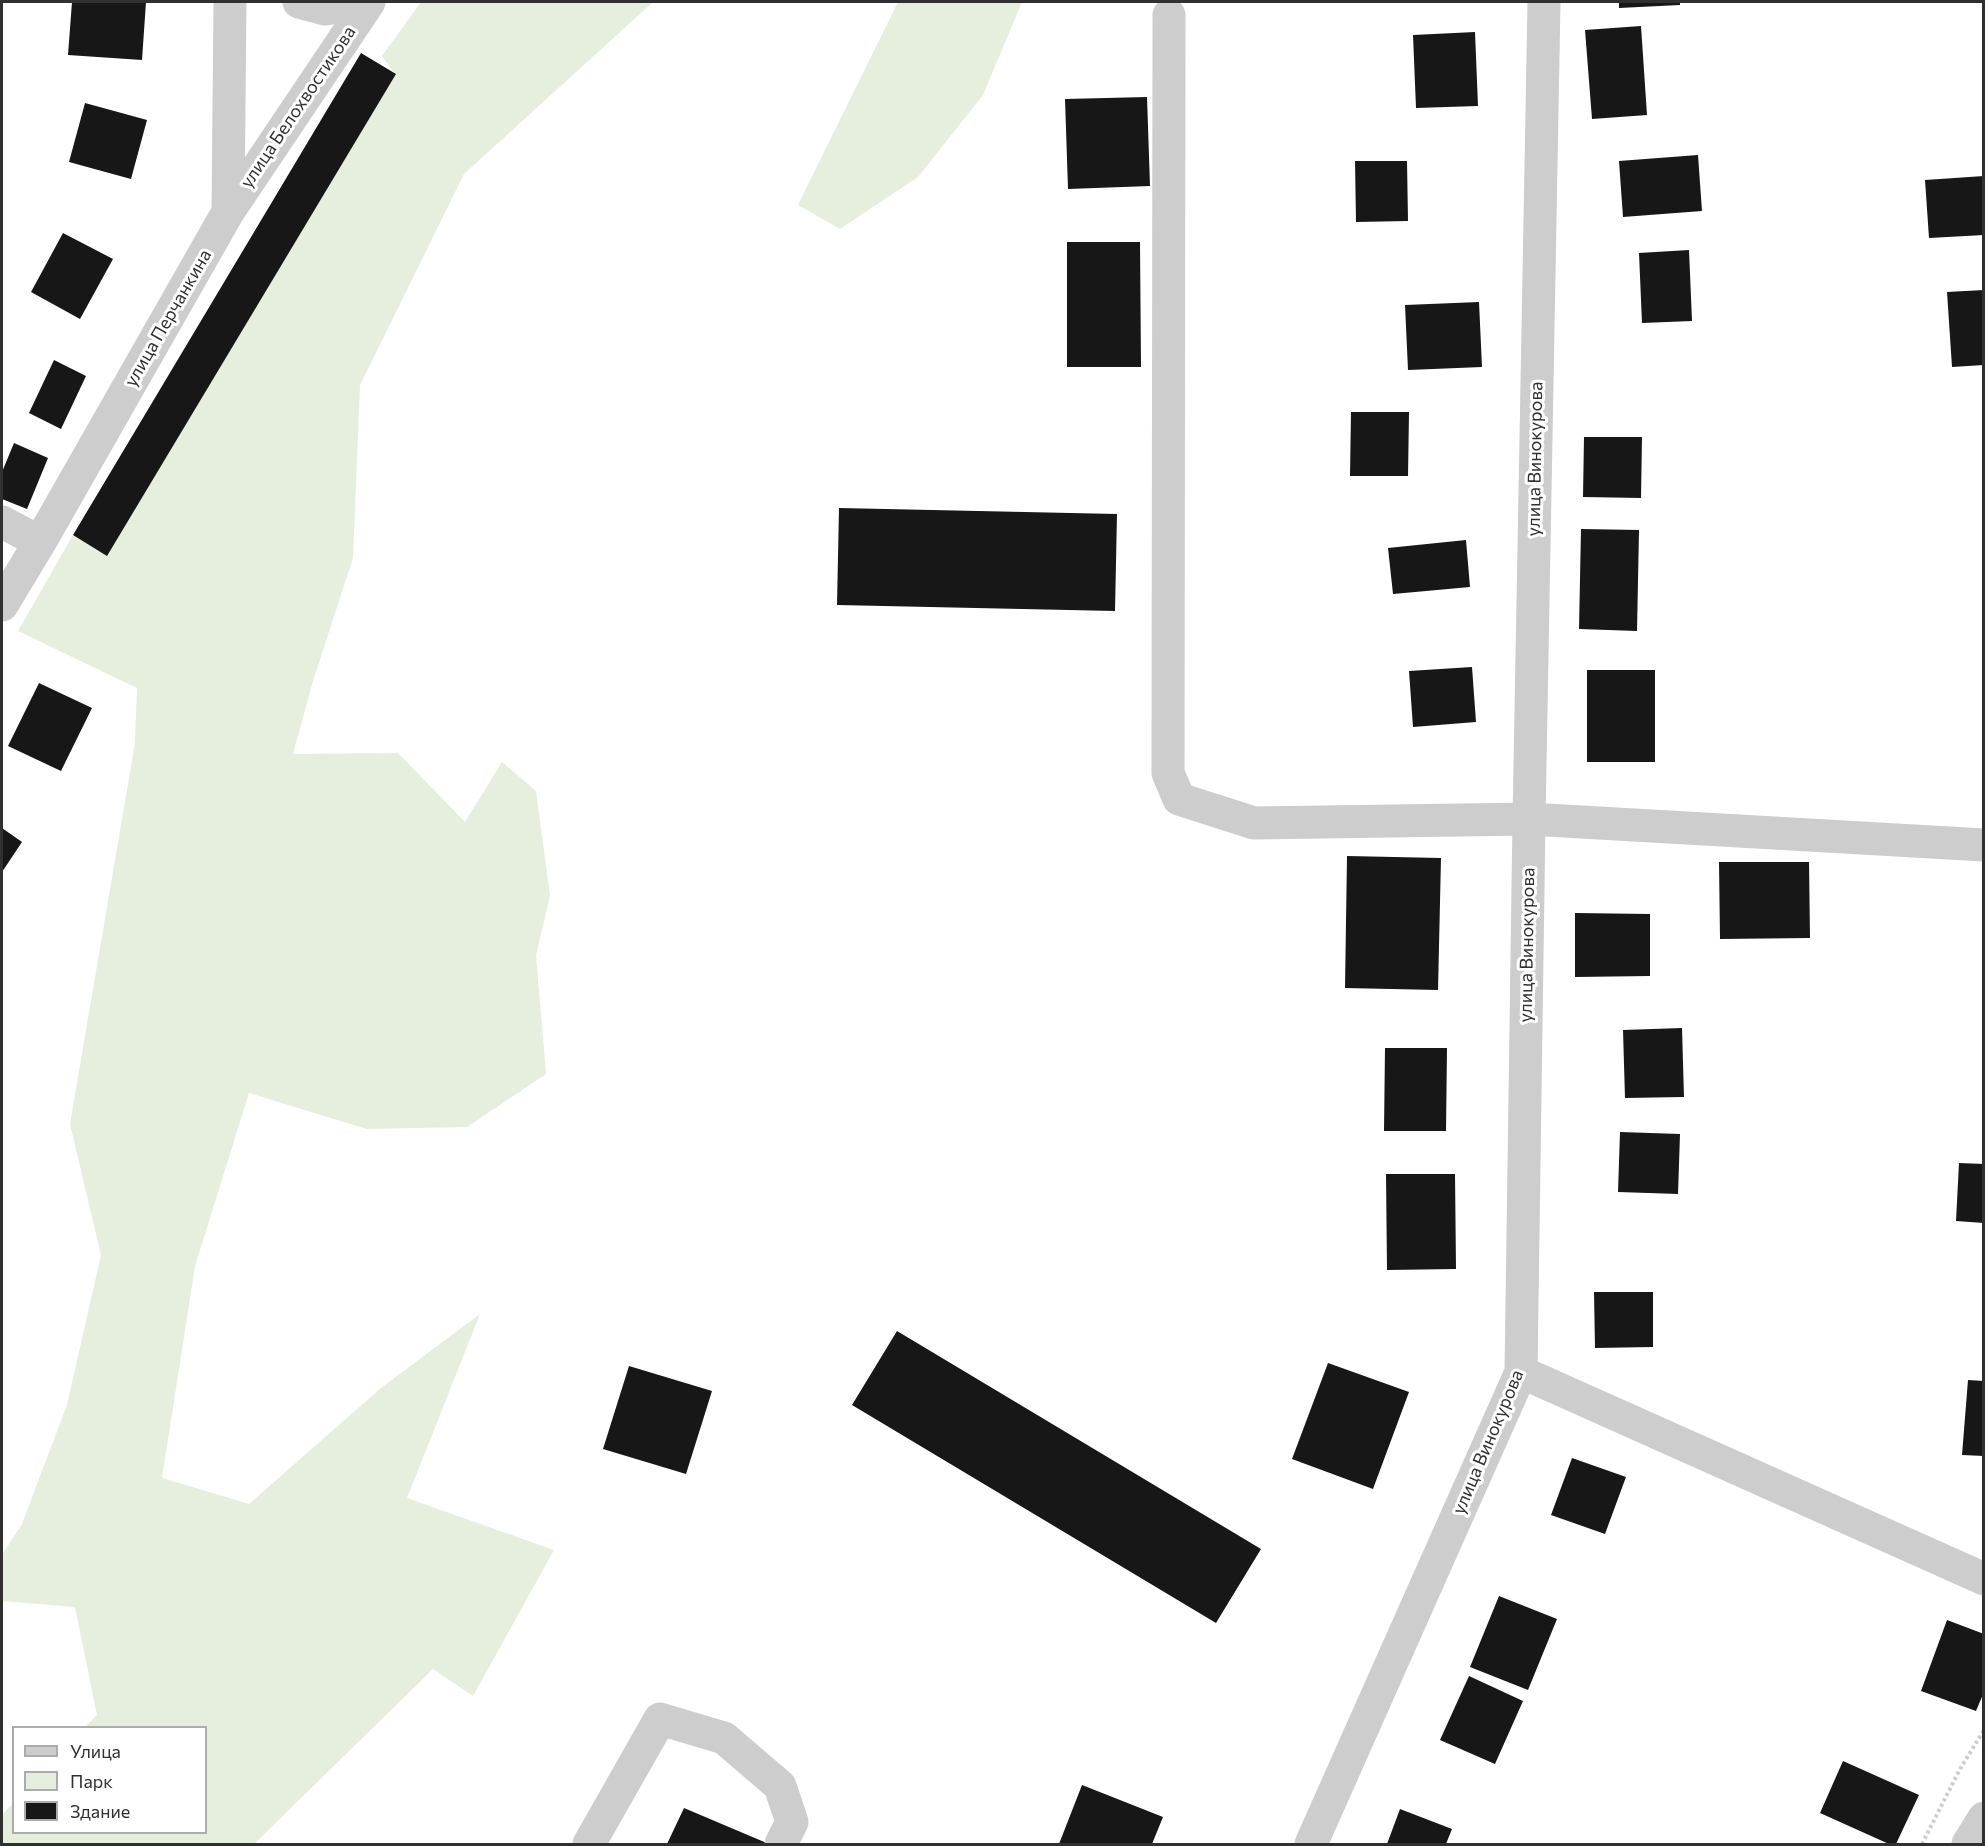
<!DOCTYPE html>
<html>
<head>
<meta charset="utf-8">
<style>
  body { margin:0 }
  #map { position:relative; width:1985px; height:1846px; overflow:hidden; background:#fff; font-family:Commissioner,sans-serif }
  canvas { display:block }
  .frame { position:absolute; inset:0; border:3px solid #303030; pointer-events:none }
  .legend { position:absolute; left:12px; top:1726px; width:195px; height:108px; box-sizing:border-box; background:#fff; border:2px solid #acacac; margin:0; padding:8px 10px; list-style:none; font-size:18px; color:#303030 }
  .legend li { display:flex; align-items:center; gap:12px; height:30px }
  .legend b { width:30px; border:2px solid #acacac }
</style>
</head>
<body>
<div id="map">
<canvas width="1985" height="1846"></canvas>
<div class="frame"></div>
<ul class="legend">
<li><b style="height:8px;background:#cdcdcd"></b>Улица</li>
<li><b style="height:16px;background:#e6eede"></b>Парк</li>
<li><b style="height:16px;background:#171717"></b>Здание</li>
</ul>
</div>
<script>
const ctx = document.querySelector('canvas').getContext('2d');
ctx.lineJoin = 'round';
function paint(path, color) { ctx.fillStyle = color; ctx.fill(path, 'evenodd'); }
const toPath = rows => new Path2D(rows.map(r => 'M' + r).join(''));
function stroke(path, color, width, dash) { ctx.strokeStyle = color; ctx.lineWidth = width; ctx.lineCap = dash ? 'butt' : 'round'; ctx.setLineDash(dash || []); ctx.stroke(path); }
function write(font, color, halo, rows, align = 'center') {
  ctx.font = font + ' Commissioner,sans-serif'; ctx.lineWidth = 6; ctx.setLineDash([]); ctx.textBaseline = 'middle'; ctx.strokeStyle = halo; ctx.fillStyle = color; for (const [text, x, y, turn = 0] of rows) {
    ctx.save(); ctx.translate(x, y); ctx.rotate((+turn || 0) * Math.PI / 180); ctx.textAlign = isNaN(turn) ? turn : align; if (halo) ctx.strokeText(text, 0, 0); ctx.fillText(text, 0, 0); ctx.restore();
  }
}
const green = toPath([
  [421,2,653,2,464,174,360,385,353,558,313,681,293,754,398,753,465,822,502,762,536,791,550,896,536,955,546,1074,467,1127,367,1129,249,1093,195,1266,162,1478,249,1504,381,1388,480,1314,407,1498,554,1550,473,1696,433,1669,254,1844,2,1844,2,1815,13,1803,14,1832,206,1832,206,1728,85,1727,97,1715,75,1607,2,1601,2,1555,22,1524,67,1405,101,1255,70,1124,135,743,137,688,18,631,73,535,107,555,395,74,382,56],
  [898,2,1022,2,983,95,918,177,840,229,798,205]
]);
const building = toPath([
  [72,2,146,2,142,60,68,55],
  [1619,2,1680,2,1680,5,1619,8],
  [1641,26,1647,115,1592,119,1585,30],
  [1475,32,1478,106,1416,108,1413,35],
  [361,53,396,74,107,556,73,535],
  [1147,97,1150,186,1068,189,1065,99],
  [85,103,147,120,131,179,69,162],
  [1698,155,1702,211,1623,217,1619,161],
  [1355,161,1407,161,1408,221,1356,222],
  [1984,176,1984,235,1929,238,1925,180],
  [63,233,113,259,80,319,31,292],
  [1067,242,1140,242,1141,367,1067,367],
  [1689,250,1692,321,1642,323,1639,253],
  [1984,290,1984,365,1952,367,1947,292],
  [1479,302,1482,367,1408,370,1405,305],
  [54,360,86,376,61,429,29,413],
  [1351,412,1409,412,1408,476,1350,476],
  [1584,437,1642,437,1641,498,1583,497],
  [14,443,48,458,27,509,2,499,2,472],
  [839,508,1117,514,1115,611,837,605],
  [1581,529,1639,530,1637,631,1579,629],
  [1466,540,1470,587,1393,594,1388,548],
  [1472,667,1476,722,1413,727,1409,671],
  [1587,670,1655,670,1655,762,1587,762],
  [39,683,92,708,61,771,8,746],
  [2,828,22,842,2,872],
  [1347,856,1441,858,1438,990,1345,988],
  [1719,862,1809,862,1810,938,1720,939],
  [1575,913,1650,914,1650,976,1575,977],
  [1682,1028,1684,1097,1625,1098,1623,1030],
  [1385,1048,1447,1048,1446,1131,1384,1131],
  [1620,1132,1680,1134,1678,1194,1618,1192],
  [1959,1163,1984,1164,1984,1223,1956,1221],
  [1386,1174,1455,1174,1456,1269,1387,1270],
  [1594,1292,1653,1292,1653,1347,1595,1348],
  [897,1331,1261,1549,1216,1623,852,1405],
  [1328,1363,1409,1392,1373,1489,1292,1459],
  [629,1366,712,1391,686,1474,603,1449],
  [1968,1380,1984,1381,1984,1456,1962,1455],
  [1572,1458,1626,1477,1605,1534,1551,1515],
  [1499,1596,1557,1619,1528,1690,1470,1667],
  [1947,1620,1984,1634,1984,1692,1976,1711,1921,1691],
  [1469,1676,1523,1701,1495,1764,1440,1740],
  [1843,1761,1919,1795,1896,1844,1889,1844,1820,1813],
  [1082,1785,1163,1817,1152,1844,1059,1844],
  [684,1808,769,1844,667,1844],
  [1400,1809,1452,1829,1446,1844,1387,1844]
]);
const path = toPath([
  [1922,1844,1960,1769,1984,1730]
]);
const minor = toPath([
  [299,2,325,9,361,2],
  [1169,15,1168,773,1179,799,1254,823,1529,819,1984,845],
  [228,212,369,2],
  [2,522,40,542],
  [2,605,40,542,228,212,230,2],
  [1521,1372,1984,1579],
  [589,1844,660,1719,724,1738,780,1786,792,1822,781,1844],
  [1311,1844,1521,1372,1529,819,1544,2],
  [1968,1844,1984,1818]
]);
const streetNames = [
  ["улица Белохвостикова",298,107,-56],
  ["улица Перчанкина",168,318,-60],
  ["улица Винокурова",1535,459,-89],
  ["улица Винокурова",1527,945,-89],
  ["улица Винокурова",1488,1442,-67]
];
paint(green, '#e6eede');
paint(building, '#171717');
stroke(path, '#cdcdcd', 4, [3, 3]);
stroke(minor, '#cdcdcd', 33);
write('18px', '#303030', '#fff', streetNames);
</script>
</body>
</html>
